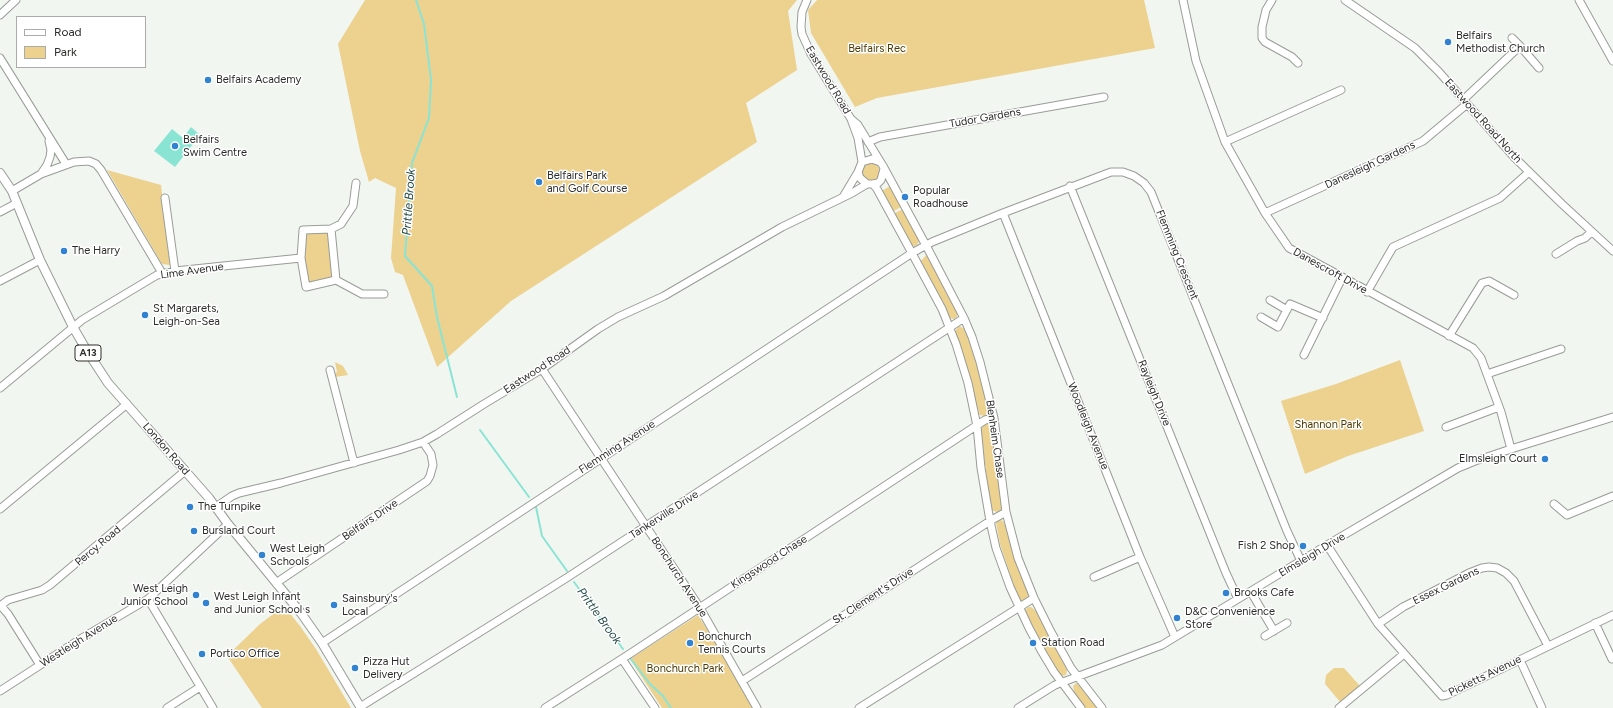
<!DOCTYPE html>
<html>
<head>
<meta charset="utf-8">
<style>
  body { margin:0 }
  #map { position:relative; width:1613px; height:708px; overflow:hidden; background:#f2f6f0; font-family:Figtree,sans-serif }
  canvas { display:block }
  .legend { position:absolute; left:16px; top:16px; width:130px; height:52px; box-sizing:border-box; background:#fff; border:1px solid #ababaa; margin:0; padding:5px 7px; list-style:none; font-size:12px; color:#2c2d2b }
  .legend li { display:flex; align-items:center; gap:8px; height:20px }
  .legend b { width:20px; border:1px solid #ababaa }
</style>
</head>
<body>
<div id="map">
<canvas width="1613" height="708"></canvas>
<ul class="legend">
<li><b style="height:5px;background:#fff"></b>Road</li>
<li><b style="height:11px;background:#ecd18f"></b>Park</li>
</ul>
</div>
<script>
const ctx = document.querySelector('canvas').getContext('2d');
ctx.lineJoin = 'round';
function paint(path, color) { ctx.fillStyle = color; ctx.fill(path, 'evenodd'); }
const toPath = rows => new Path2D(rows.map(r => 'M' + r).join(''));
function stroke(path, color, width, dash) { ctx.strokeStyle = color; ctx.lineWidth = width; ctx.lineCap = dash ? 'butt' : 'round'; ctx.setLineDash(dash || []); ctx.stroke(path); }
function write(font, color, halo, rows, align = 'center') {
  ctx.font = font + ' Figtree,sans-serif'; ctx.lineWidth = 3; ctx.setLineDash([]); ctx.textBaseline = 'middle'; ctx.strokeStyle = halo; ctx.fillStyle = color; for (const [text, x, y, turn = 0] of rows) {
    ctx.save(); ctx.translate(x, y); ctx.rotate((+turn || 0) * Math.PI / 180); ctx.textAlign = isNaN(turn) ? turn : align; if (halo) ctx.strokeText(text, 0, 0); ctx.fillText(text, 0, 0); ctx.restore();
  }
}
const green = toPath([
  [365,0,797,0,788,11,797,70,746,103,757,142,511,301,437,367,403,275,395,272,391,258,396,188,375,178,369,182,360,151,338,44],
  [817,0,1144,0,1155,48,877,98,855,107,811,33,808,10],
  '862 172a9 9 0 1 1 18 0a9 9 0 1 1-18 0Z',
  [107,170,161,185,170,265,162,264],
  [890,186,901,207,892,212,880,192],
  [903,209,919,240,918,244,915,246,910,245,893,214],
  [329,232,334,279,308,284,303,257,305,233],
  [927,254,957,312,957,317,954,319,949,318,920,262],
  [959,326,965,329,971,345,989,411,985,416,980,415,979,413,963,354,955,331],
  [1400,360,1424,431,1348,456,1305,474,1281,401,1336,384],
  [335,362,343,366,348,375,335,377,334,374,337,372],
  [985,424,988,424,993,430,1002,507,1001,510,997,512,991,510,988,490,981,429],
  [1000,520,1003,521,1006,527,1029,596,1028,599,1023,601,1020,600,1014,586,1000,544,996,523],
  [284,606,300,626,316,649,351,708,262,708,227,656,260,624],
  [1029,607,1031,607,1036,611,1067,670,1066,675,1061,676,1043,649,1025,613,1026,609],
  [698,615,739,682,752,708,662,708,630,659],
  [1334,668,1344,668,1360,686,1341,703,1325,684,1326,675],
  [1076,683,1079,685,1097,708,1085,708,1075,696,1073,686]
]);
const water = toPath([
  [191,127,200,135,175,167,154,151,172,129,183,138]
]);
const stream = toPath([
  [416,0,424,24,431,80,429,118,412,163,405,256,432,286,437,317,457,397],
  [480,430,529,497],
  [536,507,542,536,567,571],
  [574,582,623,649],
  [630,658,650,684,663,696,671,708]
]);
const minor = toPath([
  [807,0,802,12,801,27,802,34,811,54,851,119,858,125,883,166,929,251,964,318,972,337,980,362,994,418,1006,512,1018,558,1034,598,1051,632,1071,668,1102,708],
  [1183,0,1196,61,1225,142,1265,213,1289,248,1473,348,1481,358,1501,412,1511,449],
  [1272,0,1266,10,1262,27,1262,38,1265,42,1292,57,1298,63],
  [1345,0,1415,48,1439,72,1514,157,1562,204,1613,251],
  [1579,0,1613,61],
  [0,15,16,0],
  [1512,38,1520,46],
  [0,58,66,164],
  [1463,100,1520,46,1539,68],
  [851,119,858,138,862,162],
  [868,142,880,137,1104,97],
  [1225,142,1341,90],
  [880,162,872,159,862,162,858,172,860,178,867,184,873,184,878,183,881,180,884,169],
  [41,174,74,162,89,161,96,164,101,170,162,273],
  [873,184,877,189,907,244,942,309,956,344,968,383,977,426,981,468,990,521,996,548,1010,587,1029,628,1042,652,1054,672,1081,708],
  [1070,186,1226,573,1238,599],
  [12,191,41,174,47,165,50,157,51,150,49,141],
  [843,197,858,172],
  [165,198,175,271],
  [0,212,17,203],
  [1003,213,1140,557,1175,637],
  [1265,213,1423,141,1467,104],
  [331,229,336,280,306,287,301,258,303,230,331,229],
  [331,229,341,224,353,206,356,183],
  [1556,254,1577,241,1585,238,1591,232],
  [336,280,362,294,384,294],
  [0,281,40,260],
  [1367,292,1393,247,1500,198,1529,172],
  [1270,300,1287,310],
  [1261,317,1278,327,1290,304,1323,318],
  [1449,336,1482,283,1489,281,1514,295],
  [1304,355,1342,278],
  [542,369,700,608,757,708],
  [330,370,354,463],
  [1487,374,1561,349],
  [0,388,82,320,157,275,175,271,301,258],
  [1446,427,1499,407],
  [1554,504,1567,515,1613,496],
  [216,507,232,496,239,493,281,483,399,450,423,442,437,434,484,404,542,369,598,329,618,317,664,296,782,227,852,193,867,184],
  [0,509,127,404],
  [1327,545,1378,624,1442,696,1447,695,1613,615],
  [1094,577,1140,557],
  [276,583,427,481,430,476,433,465,431,454,423,442],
  [1251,592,1274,631],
  [148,599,213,708],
  [0,606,8,600,42,590,50,585,185,471],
  [1,606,8,614,40,665],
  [1595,623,1612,659],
  [1378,624,1403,607,1469,573,1482,568,1489,567,1497,568,1506,573,1514,581,1548,646],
  [1265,636,1287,623],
  [322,643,912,253,932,242,1003,213,1111,172,1123,172,1134,176,1144,183,1151,192,1287,531,1301,561],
  [622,659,655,708],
  [1520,660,1542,708],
  [742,681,990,521,1006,512],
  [0,691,82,638,148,599,228,524],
  [360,707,568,577,964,318],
  [167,708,200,687],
  [545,708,628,655,985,420,994,418],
  [859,708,1034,598],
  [1018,708,1055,685,1162,645,1332,542,1458,468,1475,461,1511,449,1613,417],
  [1339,708,1404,654]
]);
const major = toPath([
  [0,173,12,191,40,260,73,327,87,351,108,383,209,498,228,524,301,613,322,643,361,708]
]);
const markers = [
  [1448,42,4,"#3183d2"],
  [208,80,4,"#3183d2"],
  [175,146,4,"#3183d2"],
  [539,182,4,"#3183d2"],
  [905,197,4,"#3183d2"],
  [64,251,4,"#3183d2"],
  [145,315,4,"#3183d2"],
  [1545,459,4,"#3183d2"],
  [190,507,4,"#3183d2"],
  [194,531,4,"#3183d2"],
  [1303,546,4,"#3183d2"],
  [262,555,4,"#3183d2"],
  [1226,593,4,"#3183d2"],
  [196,595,4,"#3183d2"],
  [206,603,4,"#3183d2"],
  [334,605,4,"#3183d2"],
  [1177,618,4,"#3183d2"],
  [690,643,4,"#3183d2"],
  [1033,643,4,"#3183d2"],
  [202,654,4,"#3183d2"],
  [355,668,4,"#3183d2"]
];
const shields = [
  [88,353,26]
];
const shieldNames = [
  ["A13",88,353]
];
const poiNames = [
  ["Belfairs",1456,36],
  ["Methodist Church",1456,49],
  ["Belfairs Academy",216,80],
  ["Belfairs",183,140],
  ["Swim Centre",183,153],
  ["Belfairs Park",547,176],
  ["and Golf Course",547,189],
  ["Popular",913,191],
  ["Roadhouse",913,204],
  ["The Harry",72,251],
  ["St Margarets,",153,309],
  ["Leigh-on-Sea",153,322],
  ["Elmsleigh Court",1537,459,"right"],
  ["The Turnpike",198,507],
  ["Bursland Court",202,531],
  ["Fish 2 Shop",1295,546,"right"],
  ["West Leigh",270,549],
  ["Schools",270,562],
  ["West Leigh",188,589,"right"],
  ["Junior School",188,602,"right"],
  ["Brooks Cafe",1234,593],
  ["West Leigh Infant",214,597],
  ["and Junior School s",214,610],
  ["Sainsbury's",342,599],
  ["Local",342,612],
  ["D&C Convenience",1185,612],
  ["Store",1185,625],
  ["Bonchurch",698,637],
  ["Tennis Courts",698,650],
  ["Station Road",1041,643],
  ["Portico Office",210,654],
  ["Pizza Hut",363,662],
  ["Delivery",363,675]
];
const parkNames = [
  ["Belfairs Rec",877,49],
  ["Shannon Park",1328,425],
  ["Bonchurch Park",685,669]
];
const streetNames = [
  ["Eastwood Road",828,80,59],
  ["Tudor Gardens",985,118,-10],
  ["Eastwood Road North",1483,121,48],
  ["Danesleigh Gardens",1370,165,-25],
  ["Flemming Crescent",1177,255,68],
  ["Lime Avenue",192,271,-8],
  ["Danescroft Drive",1330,271,29],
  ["Eastwood Road",537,370,-33],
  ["Rayleigh Drive",1154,393,68],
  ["Woodleigh Avenue",1088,426,68],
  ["Blenheim Chase",995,439,82],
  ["Flemming Avenue",617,447,-33],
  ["London Road",166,449,49],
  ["Tankerville Drive",664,515,-33],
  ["Belfairs Drive",370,520,-34],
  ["Percy Road",98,546,-40],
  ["Elmsleigh Drive",1312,555,-31],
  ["Kingswood Chase",769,562,-33],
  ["Bonchurch Avenue",679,577,57],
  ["Essex Gardens",1446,586,-26],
  ["St. Clement's Drive",873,596,-33],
  ["Westleigh Avenue",79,641,-32],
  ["Picketts Avenue",1485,676,-26]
];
const waterNames = [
  ["Prittle Brook",409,202,-86],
  ["Prittle Brook",599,616,54]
];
paint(green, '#ecd18f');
paint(water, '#8ae4d4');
stroke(stream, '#8ae4d4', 2);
stroke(minor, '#989c96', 9);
stroke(major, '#989c96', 10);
stroke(minor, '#fff', 7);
stroke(major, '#fff', 8);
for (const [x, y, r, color] of markers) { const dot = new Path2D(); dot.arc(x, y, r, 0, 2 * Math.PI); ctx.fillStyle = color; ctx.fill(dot); stroke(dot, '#fff', 1.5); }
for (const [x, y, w] of shields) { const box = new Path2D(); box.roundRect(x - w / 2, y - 8, w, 16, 3); ctx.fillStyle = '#fff'; ctx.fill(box); stroke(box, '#2c2d2b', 1); }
write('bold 10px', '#2c2d2b', null, shieldNames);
write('11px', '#2c2d2b', '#fff', poiNames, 'left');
write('11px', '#4c3a02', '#fff', parkNames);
write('11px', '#2c2d2b', '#fff', streetNames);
write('italic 12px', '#254d46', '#fff', waterNames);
</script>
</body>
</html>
